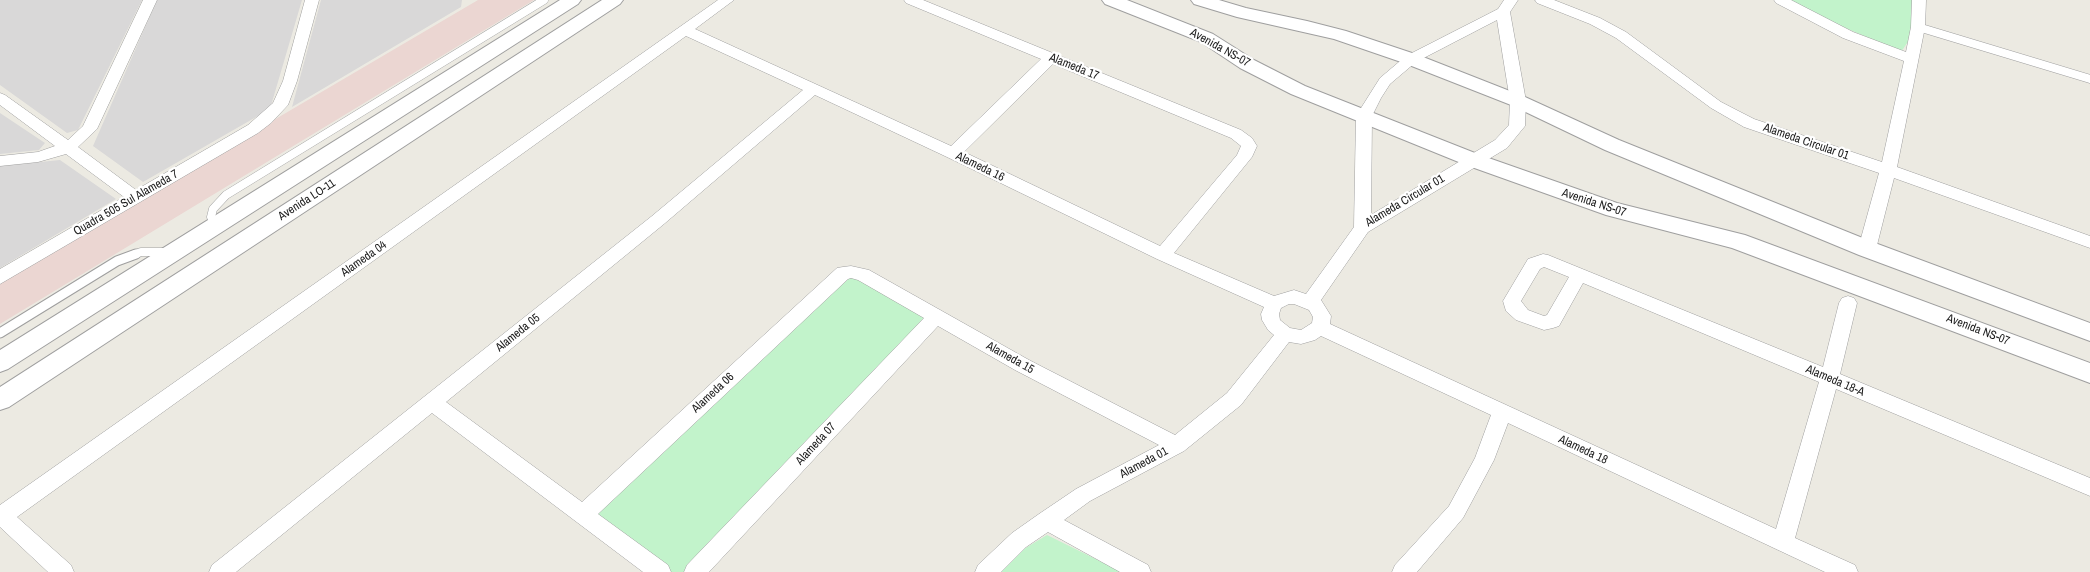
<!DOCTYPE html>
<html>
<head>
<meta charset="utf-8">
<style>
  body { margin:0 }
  canvas { display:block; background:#eceae2 }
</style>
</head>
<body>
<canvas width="2090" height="572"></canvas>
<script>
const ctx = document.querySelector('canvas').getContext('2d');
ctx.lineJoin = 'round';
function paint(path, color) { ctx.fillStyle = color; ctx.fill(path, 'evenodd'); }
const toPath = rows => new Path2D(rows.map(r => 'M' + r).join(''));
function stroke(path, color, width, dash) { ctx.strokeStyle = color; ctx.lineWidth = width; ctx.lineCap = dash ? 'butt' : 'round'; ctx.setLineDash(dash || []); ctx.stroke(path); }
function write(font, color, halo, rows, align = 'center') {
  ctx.font = font + ' "Archivo Narrow",sans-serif'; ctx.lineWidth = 4.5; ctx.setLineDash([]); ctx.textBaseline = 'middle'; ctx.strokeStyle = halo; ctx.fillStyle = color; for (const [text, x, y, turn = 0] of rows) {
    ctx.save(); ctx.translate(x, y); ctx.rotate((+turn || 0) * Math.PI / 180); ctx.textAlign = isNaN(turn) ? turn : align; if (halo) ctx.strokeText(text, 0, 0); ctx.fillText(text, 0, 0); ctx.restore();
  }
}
const residential = toPath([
  [0,0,142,0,78,130,67,133,0,85],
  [157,0,302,0,270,109,143,182,93,146],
  [321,0,462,0,461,7,292,107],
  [0,113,45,143,39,150,0,154],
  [60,160,116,199,0,268,0,166]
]);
const commercial = toPath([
  [478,0,534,0,0,324,0,281]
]);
const park = toPath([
  [1781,0,1918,0,1918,27,1901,52],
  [843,273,937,316,695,572,660,572,583,514],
  [1047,535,1122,572,986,572]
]);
const serviceFar1 = toPath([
  [1918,27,2090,79],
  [217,225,211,217,213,209,226,195,544,0],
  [133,255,141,252,167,252]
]);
const service = toPath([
  [0,333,117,261,136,254]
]);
const minor = toPath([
  [143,0,157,0,97,129,78,147,136,190,248,125,273,103,283,81,305,0,319,0,297,81,288,105,271,123,258,133,0,284,0,269,124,197,66,154,38,162,0,166,0,156,38,152,55,146,0,105,0,93,5,95,68,140,83,126,143,0],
  [718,0,734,0,695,29,951,146,1041,59,906,3,904,0,923,0,1241,130,1252,138,1257,146,1252,157,1174,253,1274,296,1294,290,1306,294,1354,227,1356,116,1380,78,1406,56,1498,9,1504,0,1518,0,1510,12,1526,101,1525,126,1507,148,1368,232,1321,300,1331,316,1330,324,1776,529,1819,382,1583,283,1559,326,1553,328,1544,330,1516,320,1506,311,1503,301,1528,259,1543,254,1548,255,1823,367,1839,303,1842,298,1848,296,1854,298,1857,303,1840,374,2090,478,2090,496,1836,389,1795,538,1855,565,1858,572,1825,572,1508,423,1494,460,1463,518,1417,572,1392,572,1395,565,1449,506,1475,458,1491,415,1321,336,1315,340,1301,344,1289,342,1241,405,1184,451,1090,501,1064,520,1148,565,1151,572,1120,572,1048,532,1026,547,1001,572,975,572,978,565,1012,533,1039,514,1076,489,1159,445,1015,370,938,326,709,572,684,572,687,565,924,318,858,280,851,278,848,279,598,514,668,565,671,572,643,572,432,413,236,572,209,572,212,565,652,216,803,90,686,36,17,517,71,565,74,572,48,572,0,527,0,505,718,0],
  [1497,20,1510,101,1509,125,1495,140,1371,215,1372,116,1381,98,1390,84,1416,62,1497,20],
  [1053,64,1231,138,1241,146,1237,155,1160,246,964,152,1053,64],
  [815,95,947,157,1157,259,1264,307,1261,314,1262,320,1268,330,1274,335,1227,393,1175,435,1029,360,869,270,851,266,843,267,837,268,582,502,446,402,664,224,815,95],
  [1544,267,1569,277,1547,315,1544,316,1528,310,1521,301,1540,269,1544,267],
  [1289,304,1294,304,1309,310,1313,317,1312,323,1301,330,1290,328,1280,320,1279,314,1281,308,1289,304],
  [1535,0,1554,0,1600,18,1626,32,1721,102,1754,119,1882,162,1904,61,1843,38,1776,3,1774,0,1791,0,1853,32,1906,52,1911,27,1912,0,1926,0,1925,27,1897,167,2090,236,2090,248,1894,178,1876,249,1873,253,1867,255,1861,253,1858,249,1879,173,1744,127,1711,108,1616,38,1590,24,1537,3,1535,0]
]);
const tertiary = toPath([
  [560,0,581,0,578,4,8,369,0,372,0,350,560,0],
  [602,0,623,0,620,4,9,407,0,410,0,387,602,0],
  [1102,0,1127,0,1213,34,1254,60,1305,86,1480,155,1617,203,1745,235,2090,363,2090,383,1732,248,1606,215,1466,165,1291,94,1240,68,1201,42,1105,4,1102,0],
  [1191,0,1219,0,1246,8,1307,21,1346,31,1418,55,1525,97,1619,140,1875,243,2090,323,2090,341,1859,255,1605,150,1511,105,1404,63,1334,39,1237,17,1194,4,1191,0]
]);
const streetNames = [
  ["Avenida NS-07",1220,48,29],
  ["Alameda 17",1074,67,22],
  ["Alameda Circular 01",1806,142,19],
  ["Alameda 16",980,167,26],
  ["Avenida LO-11",307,200,-33],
  ["Alameda Circular 01",1405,201,-31],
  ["Quadra 505 Sul Alameda 7",126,203,-30],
  ["Avenida NS-07",1594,203,18],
  ["Alameda 04",364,259,-35],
  ["Avenida NS-07",1978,330,21],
  ["Alameda 05",518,333,-39],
  ["Alameda 15",1010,358,29],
  ["Alameda 18-A",1835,381,23],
  ["Alameda 06",713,393,-43],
  ["Alameda 07",816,444,-47],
  ["Alameda 18",1583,450,25],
  ["Alameda 01",1144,463,-28]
];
paint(residential, '#d9d8d8');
paint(commercial, '#ebd6d2');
paint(park, '#c2f3cb');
stroke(serviceFar1, '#9f9f9f', 9);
stroke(service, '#9f9f9f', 11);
stroke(minor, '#9f9f9f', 1);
stroke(tertiary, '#9f9f9f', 2);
stroke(serviceFar1, '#fff', 8);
stroke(service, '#fff', 9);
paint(minor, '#fff');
paint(tertiary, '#fff');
write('12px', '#1b1b1b', '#fff', streetNames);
</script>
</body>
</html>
